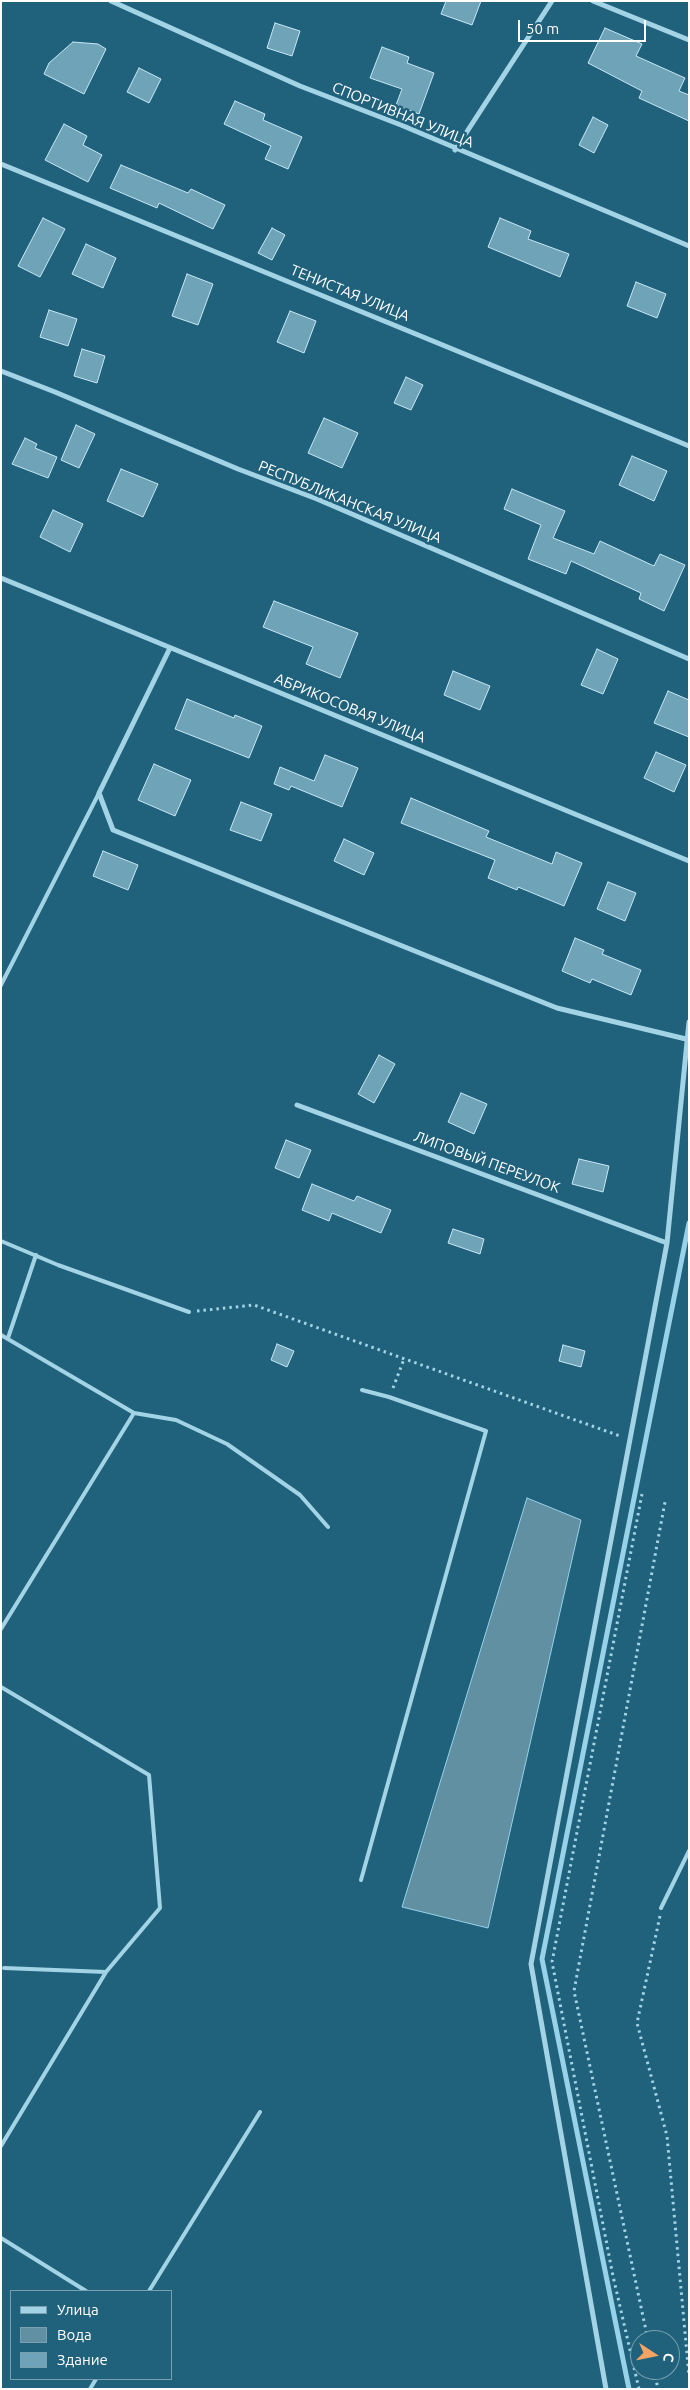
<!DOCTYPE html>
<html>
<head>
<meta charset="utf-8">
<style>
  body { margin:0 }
  #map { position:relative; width:690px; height:2390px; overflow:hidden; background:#20617c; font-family:Ubuntu,sans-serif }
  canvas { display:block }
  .frame { position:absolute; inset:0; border:2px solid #fff; pointer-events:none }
  .legend { position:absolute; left:10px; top:2290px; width:162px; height:90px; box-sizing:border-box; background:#20617c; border:1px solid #79a0b0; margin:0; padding:6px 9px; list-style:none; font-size:15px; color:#fff }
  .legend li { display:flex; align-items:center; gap:10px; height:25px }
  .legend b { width:25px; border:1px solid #79a0b0 }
  .north { position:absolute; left:630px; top:2330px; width:50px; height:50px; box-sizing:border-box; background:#20617c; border:1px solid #79a0b0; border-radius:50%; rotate:101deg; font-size:14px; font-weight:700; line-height:20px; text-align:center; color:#fff }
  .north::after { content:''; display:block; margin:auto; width:18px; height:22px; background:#f3a464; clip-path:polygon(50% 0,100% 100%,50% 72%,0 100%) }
  .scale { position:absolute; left:518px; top:20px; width:128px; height:22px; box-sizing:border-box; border:2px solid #fff; border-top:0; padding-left:6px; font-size:15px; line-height:18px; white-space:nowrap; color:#fff; -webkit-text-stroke:4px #20617c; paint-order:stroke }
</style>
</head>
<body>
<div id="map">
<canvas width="690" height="2390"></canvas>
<div class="frame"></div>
<ul class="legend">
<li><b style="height:6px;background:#a3d4e6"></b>Улица</li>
<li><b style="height:14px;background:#6090a2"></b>Вода</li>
<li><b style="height:14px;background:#6ea3b8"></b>Здание</li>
</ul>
<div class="north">С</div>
<div class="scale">50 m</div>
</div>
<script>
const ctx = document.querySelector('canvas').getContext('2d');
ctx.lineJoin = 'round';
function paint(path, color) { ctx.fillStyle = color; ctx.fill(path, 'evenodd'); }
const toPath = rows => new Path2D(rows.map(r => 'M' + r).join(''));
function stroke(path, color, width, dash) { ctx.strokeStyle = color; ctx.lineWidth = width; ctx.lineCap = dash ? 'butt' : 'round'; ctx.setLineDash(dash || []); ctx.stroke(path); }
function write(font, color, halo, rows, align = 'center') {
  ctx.font = font + ' Ubuntu,sans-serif'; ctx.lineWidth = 5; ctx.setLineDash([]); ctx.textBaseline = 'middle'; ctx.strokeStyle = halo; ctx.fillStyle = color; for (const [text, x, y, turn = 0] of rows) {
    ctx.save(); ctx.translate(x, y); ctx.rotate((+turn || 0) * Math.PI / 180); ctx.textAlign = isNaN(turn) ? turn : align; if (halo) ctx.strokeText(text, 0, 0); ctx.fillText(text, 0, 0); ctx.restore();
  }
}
const water = toPath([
  [527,1498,581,1520,488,1928,402,1907,527,1498]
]);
const stream = toPath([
  [629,2389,542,1959,689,1223]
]);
const building = toPath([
  [446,1,481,1,472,25,441,14,446,1],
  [275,23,300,31,292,56,267,48,275,23],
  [605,28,642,44,636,56,685,78,679,91,689,95,689,121,639,98,642,91,588,63,605,28],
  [73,42,98,44,106,49,84,94,44,74,49,63,73,42],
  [382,47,409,57,407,63,434,73,419,114,396,105,402,89,370,78,382,47],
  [139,68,161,79,149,103,127,92,139,68],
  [235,101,265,114,263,120,302,137,288,169,265,159,271,146,224,124,235,101],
  [593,117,608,125,594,153,579,145,593,117],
  [64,124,87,136,83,145,102,155,88,182,45,160,64,124],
  [121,165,188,193,191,189,225,205,213,229,159,203,157,208,110,188,121,165],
  [43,218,65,229,40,277,18,266,43,218],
  [500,218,531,231,528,239,569,254,560,277,488,247,500,218],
  [272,228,285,235,272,260,258,253,272,228],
  [86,244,116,258,103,288,72,274,86,244],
  [187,274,213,284,198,325,172,316,187,274],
  [636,282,666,294,657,318,627,306,636,282],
  [49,310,77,319,68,346,40,337,49,310],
  [290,311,316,321,304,353,277,342,290,311],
  [82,349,105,356,97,383,74,376,82,349],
  [406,377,423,385,411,410,394,403,406,377],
  [324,418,358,433,342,468,308,453,324,418],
  [76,425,95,434,79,468,61,460,76,425],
  [25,438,37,444,35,448,57,457,48,478,12,464,25,438],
  [632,456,667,471,654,501,619,485,632,456],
  [121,469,158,484,143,517,107,501,121,469],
  [512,489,565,511,553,538,594,554,600,541,654,566,660,554,685,565,664,611,639,599,641,593,571,561,566,574,528,559,541,525,504,509,512,489],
  [53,510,83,524,70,552,40,537,53,510],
  [274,601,358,633,340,678,306,664,313,647,263,627,274,601],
  [597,649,618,659,603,694,581,685,597,649],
  [453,671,490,686,480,710,444,695,453,671],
  [668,691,689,700,689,737,654,723,668,691],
  [187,699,234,718,235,715,262,726,249,758,175,729,187,699],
  [656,752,686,765,674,792,644,778,656,752],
  [325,755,358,768,342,807,291,786,289,790,274,784,280,767,314,781,325,755],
  [154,764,191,780,175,816,138,800,154,764],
  [411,798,489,831,486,837,552,864,556,852,582,863,564,906,518,887,517,890,488,878,495,860,401,823,411,798],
  [241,802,272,814,261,841,230,830,241,802],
  [344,839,374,853,364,875,334,861,344,839],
  [103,851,138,865,128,890,93,876,103,851],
  [608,882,636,893,625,921,597,909,608,882],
  [575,938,604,950,602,954,641,970,631,995,592,979,590,983,562,971,575,938],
  [379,1055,395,1064,374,1103,358,1094,379,1055],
  [461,1093,487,1104,474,1134,448,1122,461,1093],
  [286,1140,311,1150,299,1178,275,1168,286,1140],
  [579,1159,609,1166,603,1192,572,1184,579,1159],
  [312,1184,354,1201,357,1196,391,1210,381,1233,332,1213,329,1221,302,1210,312,1184],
  [453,1229,484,1239,480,1254,448,1243,453,1229],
  [277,1344,294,1351,287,1367,271,1360,277,1344],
  [563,1345,585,1351,581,1367,559,1361,563,1345]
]);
const path = toPath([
  [197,1311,254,1305,620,1436],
  [393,1388,404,1359],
  [660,1916,637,2023,667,2136,689,2376],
  [648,2340,574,1991,665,1502],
  [654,2370,658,2389],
  [639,2389,613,2276,552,1962,642,1494]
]);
const service = toPath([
  [1,985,99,793],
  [1,1241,58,1265,189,1312],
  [1,1335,134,1413],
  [8,1338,36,1255],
  [1,1629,134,1413,176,1420,227,1444,300,1495,328,1527],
  [1,1687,149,1775,160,1908,106,1972,4,1968],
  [361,1880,486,1431,389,1397,362,1390],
  [661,1908,689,1851],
  [1,2146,106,1972],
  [1,2238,86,2291],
  [149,2291,260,2112],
  [90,2389,96,2379]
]);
const minor = toPath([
  [111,1,300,86,401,125,689,246],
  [593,1,689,40],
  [455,150,552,1],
  [1,164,689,446],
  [1,371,55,392,238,469,317,499,689,659],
  [1,578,689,861],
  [170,648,99,793,113,830,557,1008,686,1039],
  [297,1105,667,1243],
  [606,2389,531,1964,667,1243,689,1022]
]);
const streetNames = [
  ["СПОРТИВНАЯ УЛИЦА",403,115,22],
  ["ТЕНИСТАЯ УЛИЦА",350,293,22],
  ["РЕСПУБЛИКАНСКАЯ УЛИЦА",350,502,22],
  ["АБРИКОСОВАЯ УЛИЦА",350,708,22],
  ["ЛИПОВЫЙ ПЕРЕУЛОК",487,1162,20]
];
paint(water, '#6090a2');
stroke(water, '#97d2e8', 1);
stroke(stream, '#97d2e8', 5);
paint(building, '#6ea3b8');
stroke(building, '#c7e8f5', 1);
stroke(path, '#a3d4e6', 3, [2.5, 4]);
stroke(service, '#a3d4e6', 4);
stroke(minor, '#a3d4e6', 5);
write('15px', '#fff', '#20617c', streetNames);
</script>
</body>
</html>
